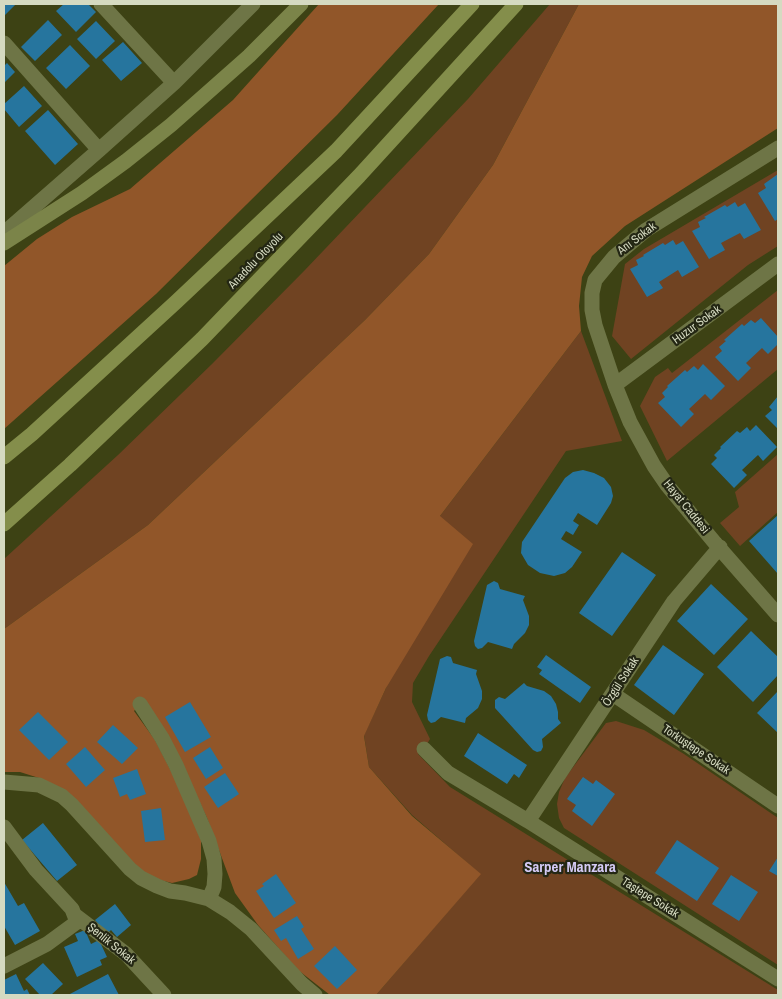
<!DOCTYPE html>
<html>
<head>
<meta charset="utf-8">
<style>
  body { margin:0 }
  #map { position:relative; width:782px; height:999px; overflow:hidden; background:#3d4214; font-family:"Archivo Narrow",sans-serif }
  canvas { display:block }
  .frame { position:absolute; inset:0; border:5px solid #d5dac1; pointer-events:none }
</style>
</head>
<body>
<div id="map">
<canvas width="782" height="999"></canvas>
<div class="frame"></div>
</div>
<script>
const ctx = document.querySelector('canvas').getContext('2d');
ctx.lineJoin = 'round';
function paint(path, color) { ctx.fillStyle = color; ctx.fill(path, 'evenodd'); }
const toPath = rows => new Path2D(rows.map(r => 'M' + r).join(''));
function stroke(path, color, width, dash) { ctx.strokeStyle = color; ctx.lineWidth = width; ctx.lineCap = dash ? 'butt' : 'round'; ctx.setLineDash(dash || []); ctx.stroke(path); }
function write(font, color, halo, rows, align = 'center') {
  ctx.font = font + ' "Archivo Narrow",sans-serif'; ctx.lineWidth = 4.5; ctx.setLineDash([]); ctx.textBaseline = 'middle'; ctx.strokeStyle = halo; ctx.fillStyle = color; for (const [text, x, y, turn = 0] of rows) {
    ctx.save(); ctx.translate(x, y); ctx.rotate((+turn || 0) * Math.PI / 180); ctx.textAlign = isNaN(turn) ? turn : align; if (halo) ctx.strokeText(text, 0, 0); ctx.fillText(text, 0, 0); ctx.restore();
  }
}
const green = toPath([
  [550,4,579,4,493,165,429,254,365,320,148,525,4,629,4,559,118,455,212,364,304,271,468,99],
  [778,170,778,246,748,265,631,359,612,336,625,264,644,249],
  [778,290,778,369,667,461,640,406,655,377,668,368,672,373],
  [581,331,622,441,566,451,429,656,413,683,412,702,430,739,424,749,418,754,450,787,778,990,778,995,376,995,480,874,412,815,369,767,364,735,386,688,440,516],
  [778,454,778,512,740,546,720,523,739,507,735,492],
  [616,721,644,730,684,754,778,818,778,965,564,828,559,818,557,804,559,792,565,778,606,723]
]);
const forest = toPath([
  [319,4,439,4,337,115,156,294,4,429,4,266,37,239,72,217,130,189,233,100],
  [579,4,778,4,778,128,625,226,592,256,582,277,579,306,581,331,440,516,473,544,386,688,364,736,369,767,412,816,481,874,376,995,330,995,298,970,258,925,235,893,207,818,175,749,140,704,134,711,155,740,181,790,201,840,201,859,197,875,189,879,172,883,156,879,139,870,39,778,20,772,4,772,4,629,148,525,365,320,429,254,493,165]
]);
const building = toPath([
  [4,4,16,4,4,16],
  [64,4,88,4,96,12,76,32,56,11],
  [48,20,62,35,35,61,21,47],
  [96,21,115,41,96,59,77,39],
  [123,42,142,63,121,81,102,60],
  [70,45,90,66,66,89,46,68],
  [7,63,15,72,5,82,4,80,4,66],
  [24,86,42,106,19,127,4,109,4,104],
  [48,110,78,144,55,165,25,131],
  [778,174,778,219,775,221,758,193,766,188,764,184],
  [735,202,738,207,745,203,761,230,744,239,740,233,721,243,725,250,709,259,692,231,700,227,698,222,706,218,704,217,725,205,727,207],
  [673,240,676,245,683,241,699,267,682,277,678,270,659,282,663,288,647,297,630,269,638,265,636,260,644,256,643,255,663,243,665,245],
  [761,318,778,337,778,344,768,354,762,348,746,363,751,368,738,381,715,357,722,351,719,347,726,341,724,340,742,324,744,326,751,320,755,323],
  [703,364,725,386,711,400,705,394,689,409,694,414,681,427,658,403,665,397,662,393,668,387,667,386,685,370,687,372,694,366,698,370],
  [778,396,778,429,765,416,772,410,769,407],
  [756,425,777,447,763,461,758,455,742,470,747,475,734,488,711,464,717,458,714,455,721,448,720,447,737,431,740,433,747,427,750,431],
  [583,470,594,473,604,478,611,487,613,496,611,503,597,525,578,513,573,521,579,525,573,535,566,531,561,539,582,552,572,567,565,573,554,576,540,573,528,565,521,553,522,542,565,478,573,472],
  [778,515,778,574,749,541],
  [622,552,656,575,612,636,579,613],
  [494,581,498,583,500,589,525,596,523,600,529,616,529,625,525,633,514,644,512,649,488,642,482,648,478,649,475,646,474,641,487,585],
  [711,584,748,619,714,655,677,621],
  [751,631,778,657,778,675,753,702,717,667],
  [663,645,704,674,674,715,634,685],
  [546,655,591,687,580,703,539,674,542,670,537,667],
  [447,656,451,657,453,663,477,670,476,674,482,691,482,699,478,708,466,718,465,723,441,717,435,722,431,723,428,720,427,715,440,659],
  [524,683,527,686,544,691,551,696,556,704,558,712,558,719,561,723,542,739,543,747,541,751,537,752,533,750,495,708,495,700,499,697,505,699],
  [778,691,778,733,757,713],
  [190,702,211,737,185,752,165,717],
  [38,712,68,742,49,760,19,730],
  [113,725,138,748,122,764,97,742],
  [478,733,527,765,519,778,514,774,507,784,464,756],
  [85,747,105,770,86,787,66,764],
  [210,747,223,768,206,779,193,758],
  [137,769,146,794,130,800,127,794,120,797,113,778],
  [225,773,239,794,218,808,204,787],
  [583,777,593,784,596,780,615,794,592,826,572,811,576,805,567,799],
  [161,808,165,840,145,842,141,811],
  [43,823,77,865,57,881,22,840],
  [677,840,719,868,697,901,655,873],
  [778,857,778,876,769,871],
  [276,874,296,903,274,918,256,891,264,886,262,884],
  [731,875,758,892,739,921,712,904],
  [4,882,18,906,24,903,40,931,15,945,4,926],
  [115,904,131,925,117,937,111,930,107,934,95,920],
  [297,916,304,927,301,929,314,949,298,959,286,938,281,941,274,930],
  [85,930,91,944,99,940,107,957,100,960,102,965,77,977,64,947,78,941,75,934],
  [335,946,357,970,337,989,314,966],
  [43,963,63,984,51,995,40,995,25,979],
  [16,974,24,991,27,989,30,995,4,995,4,980],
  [108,974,119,995,68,995]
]);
const minor = toPath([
  [101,4,174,83],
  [4,43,99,150],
  [778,148,646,230,614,257,595,280,592,293,592,310,595,325,615,385,630,422,654,466,667,485,715,543,778,615],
  [4,233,99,150,174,83,253,4],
  [615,385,778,264],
  [613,694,778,806],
  [140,704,162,738,176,765,209,841,214,859,215,874,214,887,209,899],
  [424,749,448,773,528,821,778,979],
  [4,782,39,785,62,796,72,805,130,869,141,878,157,886,170,891,185,893,209,899,230,912,251,929,302,984,315,995],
  [528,821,674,601,720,547],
  [4,827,36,870,72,909,77,922,47,944,4,966],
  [76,916,126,954,164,995]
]);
const major = toPath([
  [4,243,82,193,126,161,171,125,249,56,301,4]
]);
const highway = toPath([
  [4,457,32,434,176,302,336,151,472,4],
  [4,524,70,465,202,339,359,176,516,4]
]);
const streetNames = [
  ["Anı Sokak",637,239,-37],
  ["Anadolu Otoyolu",256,261,-46],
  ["Huzur Sokak",697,325,-36],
  ["Hayat Caddesi",686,507,51],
  ["Özgül Sokak",621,682,-57],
  ["Torkuştepe Sokak",696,750,34],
  ["Taştepe Sokak",650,898,32],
  ["Şenlik Sokak",111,944,39]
];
const quarterNames = [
  ["Sarper Manzara",570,868]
];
paint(green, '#704322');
paint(forest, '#915629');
paint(building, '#26759e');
stroke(minor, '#6e7546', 15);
stroke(major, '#7b8449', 15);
stroke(highway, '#848e4b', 15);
write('12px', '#d5dac1', '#242714', streetNames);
write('bold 15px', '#d4caf5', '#242714', quarterNames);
</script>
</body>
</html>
